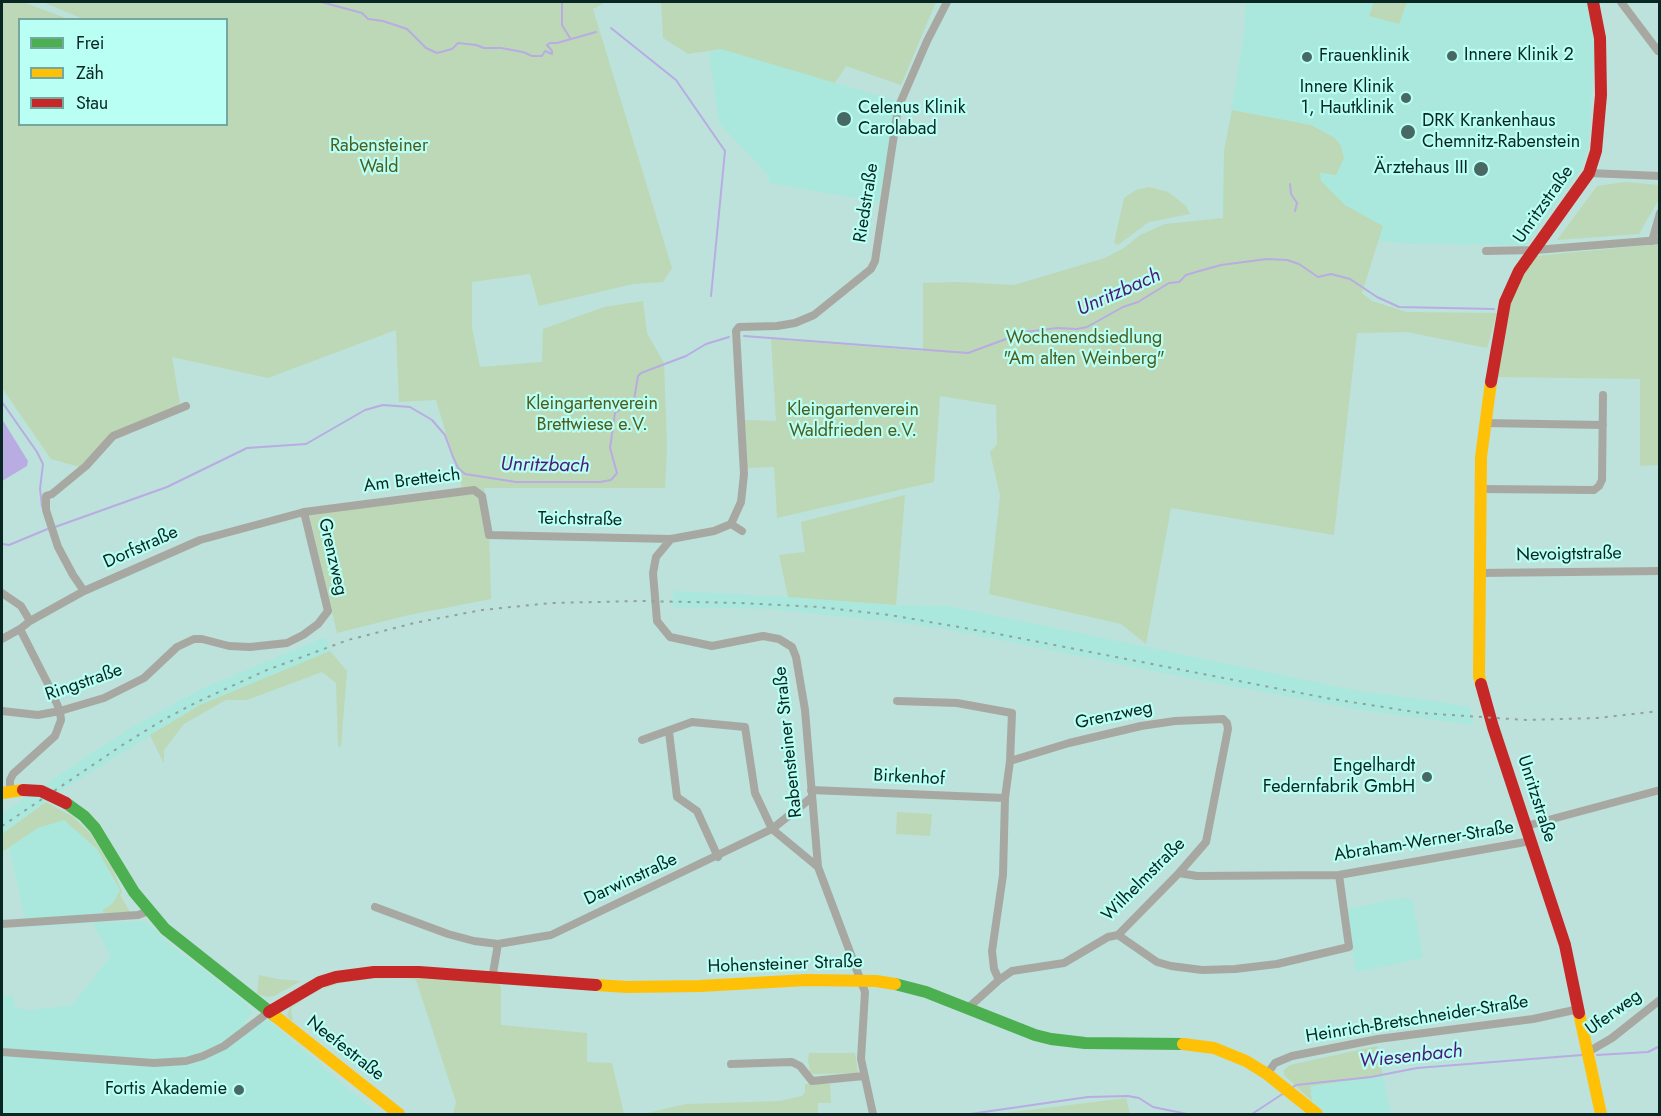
<!DOCTYPE html>
<html>
<head>
<meta charset="utf-8">
<style>
  body { margin:0 }
  #map { position:relative; width:1661px; height:1116px; overflow:hidden; background:#bce2db; font-family:Jost,sans-serif }
  canvas { display:block }
  .frame { position:absolute; inset:0; border:3px solid #082622; pointer-events:none }
  .legend { position:absolute; left:18px; top:18px; width:210px; height:108px; box-sizing:border-box; background:#b9fff3; border:2px solid #72a89f; margin:0; padding:8px 10px; list-style:none; font-size:18px; color:#082622 }
  .legend li { display:flex; align-items:center; gap:12px; height:30px }
  .legend b { width:30px; border:2px solid #72a89f }
</style>
</head>
<body>
<div id="map">
<canvas width="1661" height="1116"></canvas>
<div class="frame"></div>
<ul class="legend">
<li><b style="height:8px;background:#4caf50"></b>Frei</li>
<li><b style="height:8px;background:#ffc107"></b>Zäh</li>
<li><b style="height:8px;background:#c62828"></b>Stau</li>
</ul>
</div>
<script>
const ctx = document.querySelector('canvas').getContext('2d');
ctx.lineJoin = 'round';
function paint(path, color) { ctx.fillStyle = color; ctx.fill(path, 'evenodd'); }
const toPath = rows => new Path2D(rows.map(r => 'M' + r).join(''));
function stroke(path, color, width, dash) { ctx.strokeStyle = color; ctx.lineWidth = width; ctx.lineCap = dash ? 'butt' : 'round'; ctx.setLineDash(dash || []); ctx.stroke(path); }
function write(font, color, halo, rows, align = 'center') {
  ctx.font = font + ' Jost,sans-serif'; ctx.lineWidth = 4.5; ctx.setLineDash([]); ctx.textBaseline = 'middle'; ctx.strokeStyle = halo; ctx.fillStyle = color; for (const [text, x, y, turn = 0] of rows) {
    ctx.save(); ctx.translate(x, y); ctx.rotate((+turn || 0) * Math.PI / 180); ctx.textAlign = isNaN(turn) ? turn : align; if (halo) ctx.strokeText(text, 0, 0); ctx.fillText(text, 0, 0); ctx.restore();
  }
}
const built = toPath([
  [1246,2,1588,2,1595,42,1588,150,1579,172,1525,245,1408,244,1380,241,1222,210,1224,151,1244,36],
  [721,49,897,101,879,202,769,183,769,176,719,123,709,52],
  [673,591,788,597,896,605,949,606,1358,691,1443,702,1470,708,1473,725,1355,709,1164,673,946,629,897,622,769,609,673,607],
  [326,637,330,651,200,705,59,792,2,834,2,814,87,756,138,724,203,688],
  [64,820,97,849,120,890,113,903,103,910,104,923,143,921,149,924,167,942,246,1003,252,1013,244,1023,269,1021,378,1114,2,1114,2,996,13,996,16,1009,22,1008,23,1011,72,1005,111,956,95,928,94,922,27,927,9,847,38,828],
  [1401,898,1412,899,1423,958,1356,972,1346,918,1348,909],
  [1383,1076,1391,1114,1331,1114,1324,1112,1312,1101,1310,1086]
]);
const green = toPath([
  [2,2,23,2,68,19,20,20,20,124,226,124,226,20,83,19,43,2,606,2,593,9,672,268,663,282,633,284,539,306,530,274,472,282,472,328,480,367,542,362,543,329,604,307,643,301,647,333,664,363,667,448,665,488,484,488,489,530,491,599,409,615,337,633,308,509,462,487,436,400,399,402,396,330,268,378,172,357,180,404,111,436,80,467,51,459,2,388],
  [661,2,936,2,901,85,846,66,835,83,721,49,688,54,663,38],
  [1374,2,1407,2,1399,24,1369,16],
  [1232,110,1311,125,1335,138,1341,146,1344,158,1336,175,1320,173,1321,181,1345,205,1383,226,1362,293,1372,301,1407,312,1497,313,1487,348,1407,332,1357,333,1334,535,1171,508,1146,644,1121,624,989,594,1000,495,990,452,997,444,996,405,940,396,934,482,777,518,774,467,747,468,745,420,776,421,771,339,923,351,923,283,956,282,1014,285,1105,258,1124,248,1140,235,1165,224,1223,218,1224,151],
  [1625,182,1659,185,1659,199,1639,234,1557,240,1597,186],
  [1149,187,1168,192,1186,206,1190,214,1149,222,1118,245,1114,243,1124,198,1136,190],
  [1659,244,1659,465,1640,466,1640,379,1495,377,1510,303,1523,274,1536,256],
  [905,495,896,605,788,597,779,555,805,552,801,522],
  [330,651,347,671,341,747,338,746,336,683,322,672,247,700,226,700,184,724,164,750,164,764,150,735,200,705],
  [46,802,72,816,90,833,113,870,122,892,120,895,130,912,103,913,103,910,113,903,120,890,97,849,64,820,38,828,2,852,2,834],
  [897,812,932,814,930,836,896,834],
  [259,975,278,979,301,981,274,996,267,997,257,994],
  [413,976,499,984,501,987,501,1025,587,1033,587,1062,612,1063,624,1114,453,1114,456,1102,416,980,405,978,367,979,340,983,319,990,292,1007,291,1011,293,1020,290,1020,287,1016,290,1007,329,985,354,978],
  [1377,1046,1383,1076,1310,1086,1312,1101,1284,1075,1284,1070,1290,1065],
  [809,1053,855,1053,858,1073,813,1074,810,1072,808,1059],
  [805,1084,830,1084,831,1103,818,1103,818,1114,643,1114,686,1104,780,1101,802,1096,805,1092],
  [1126,1098,1130,1114,995,1114,1013,1112]
]);
const water = toPath([
  [2,419,28,461,27,466,2,481]
]);
const stream = toPath([
  [321,2,362,13,368,19,383,21,407,29,426,48,437,53,452,49,458,43,476,45,484,48,501,48,523,52,532,56,542,56,545,51,552,54,552,51,547,45,550,43,557,43,596,32],
  [562,2,562,25,570,38],
  [611,28,676,80,725,151,711,296],
  [1290,184,1291,194,1297,203,1295,211],
  [744,336,968,353,1025,332,1057,328,1077,329,1087,327,1123,307,1138,302,1169,283,1179,282,1186,275,1196,272,1221,265,1267,259,1287,260,1299,264,1318,277,1331,274,1350,279,1377,297,1399,307,1494,309],
  [2,402,37,452,43,464,40,489,42,507],
  [55,527,167,487,247,448,306,444,365,410,383,405,410,407,432,420,445,435,453,457,458,468,465,474,516,482,600,482,611,480,617,473,610,448,615,413,634,400,638,376,641,373,686,356,706,344,729,337],
  [2,544,9,545,50,528],
  [1597,1055,1648,1052,1660,1046],
  [1292,1088,1296,1085,1371,1077,1417,1068,1582,1055],
  [970,1114,1088,1097,1128,1096,1139,1098,1153,1107,1187,1114],
  [1252,1114,1284,1093]
]);
const street = toPath([
  [1621,2,1658,51],
  [1589,173,1660,176],
  [1652,241,1660,213],
  [1486,251,1535,250,1660,240],
  [1484,423,1603,425],
  [1481,489,1594,490,1599,486,1602,480,1603,395],
  [731,524,742,531],
  [671,539,656,557,653,573,657,621,670,637,712,646,763,636,779,639,792,647,796,657,805,710,818,867,865,992,861,1059,873,1114],
  [1479,573,1660,571],
  [84,591,73,575,58,547,46,510,46,496,52,494,86,466,113,436,186,406],
  [2,593,21,606,30,621],
  [2,639,20,629,30,621,84,591,200,540,304,512,474,490,482,496,489,535,671,539,714,531,731,524,741,502,744,474,736,331,739,327,777,326,795,323,814,315,871,269,875,261,898,108,927,41,947,2],
  [897,701,957,703,1012,713,1010,761,1005,798,1003,875,992,951,994,969,999,980],
  [2,711,38,715,60,711,104,698,144,678,177,647,194,639,202,639,229,646,250,647,287,643,303,635,318,624,328,611,304,512],
  [669,732,677,797,697,811,718,857],
  [642,740,692,722,745,727,755,793,772,829,818,867],
  [811,790,1005,798],
  [10,791,10,780,13,774,55,736,61,720,60,711,49,686,20,629],
  [1526,826,1660,790],
  [1179,873,1197,876,1339,875,1531,841],
  [375,907,448,934,474,941,498,944,551,935,772,829,811,798],
  [2,924,138,915,149,911],
  [1118,935,1157,962,1171,966,1202,970,1235,969,1277,964,1349,947,1339,875],
  [492,979,498,944],
  [968,1008,999,980,1012,971,1064,963,1108,937,1118,935,1179,873,1206,842,1228,729,1227,723,1223,719,1175,721,1141,726,1069,743,1010,761],
  [2,1052,154,1063,186,1061,203,1056,224,1046,269,1012],
  [1588,1052,1612,1038,1660,1000],
  [731,1064,792,1062,800,1066,812,1081,864,1076],
  [1267,1074,1275,1063,1292,1056,1378,1039,1533,1019,1579,1009]
]);
const fast = toPath([
  [66,803,84,816,95,828,134,892,165,929,275,1016],
  [895,984,926,992,1035,1035,1051,1039,1085,1043,1183,1044]
]);
const slow = toPath([
  [1481,684,1479,676,1481,457,1491,382],
  [2,793,23,790],
  [596,985,627,987,700,986,807,980,876,981,895,984],
  [1579,1013,1601,1114],
  [275,1016,399,1114],
  [1183,1044,1214,1048,1246,1061,1267,1074,1317,1114]
]);
const jam = toPath([
  [1491,382,1505,302,1519,271,1589,173,1596,151,1601,95,1600,38,1593,2],
  [1481,684,1493,727,1565,945,1579,1013],
  [269,1012,320,982,336,977,374,972,419,972,596,985]
]);
const rail = toPath([
  [2,826,124,744,163,720,197,702,267,670,348,640,414,623,482,610,551,603,640,601,741,603,819,607,890,615,993,633,1326,698,1421,713,1526,720,1597,718,1660,711]
]);
const jamBridge = toPath([
  [23,790,41,791,66,803]
]);
const markers = [
  [1452,56,6,"#476863"],
  [1307,57,6,"#476863"],
  [1406,98,6,"#476863"],
  [844,119,8,"#476863"],
  [1408,132,8,"#476863"],
  [1481,169,8,"#476863"],
  [1427,777,6,"#476863"],
  [239,1090,6,"#476863"]
];
const poiNames = [
  ["Innere Klinik 2",1464,56],
  ["Frauenklinik",1319,57],
  ["Innere Klinik",1394,88,"right"],
  ["1, Hautklinik",1394,109,"right"],
  ["Celenus Klinik",858,109],
  ["Carolabad",858,130],
  ["DRK Krankenhaus",1422,122],
  ["Chemnitz-Rabenstein",1422,143],
  ["Ärztehaus III",1468,169,"right"],
  ["Engelhardt",1415,767,"right"],
  ["Federnfabrik GmbH",1415,788,"right"],
  ["Fortis Akademie",227,1090,"right"]
];
const parkNames = [
  ["Rabensteiner",379,147],
  ["Wald",379,168],
  ["Wochenendsiedlung",1084,339],
  ["\"Am alten Weinberg\"",1084,360],
  ["Kleingartenverein",592,405],
  ["Brettwiese e.V.",592,426],
  ["Kleingartenverein",853,411],
  ["Waldfrieden e.V.",853,432]
];
const streetNames = [
  ["Riedstraße",867,203,-81],
  ["Unritzstraße",1544,205,-55],
  ["Am Bretteich",412,481,-7],
  ["Teichstraße",580,520,1],
  ["Dorfstraße",141,548,-24],
  ["Nevoigtstraße",1569,555,-1],
  ["Grenzweg",332,557,77],
  ["Ringstraße",84,683,-19],
  ["Grenzweg",1114,716,-12],
  ["Rabensteiner Straße",789,742,-96],
  ["Birkenhof",909,778,3],
  ["Unritzstraße",1536,799,72],
  ["Abraham-Werner-Straße",1424,842,-9],
  ["Darwinstraße",631,880,-25],
  ["Wilhelmstraße",1144,880,-45],
  ["Hohensteiner Straße",785,965,-2],
  ["Uferweg",1614,1013,-36],
  ["Heinrich-Bretschneider-Straße",1417,1020,-9],
  ["Neefestraße",345,1049,38]
];
const waterNames = [
  ["Unritzbach",1119,293,-24],
  ["Unritzbach",545,466,1],
  ["Wiesenbach",1411,1057,-6]
];
paint(built, '#aae8dd');
paint(green, '#bdd8b6');
paint(water, '#b8ace3');
stroke(stream, '#b8ace3', 2);
stroke(street, '#a8a8a2', 8);
stroke(fast, '#4caf50', 12);
stroke(slow, '#ffc107', 12);
stroke(jam, '#c62828', 12);
stroke(rail, '#91a19b', 2, [3, 6]);
stroke(jamBridge, '#c62828', 12);
for (const [x, y, r, color] of markers) { const dot = new Path2D(); dot.arc(x, y, r, 0, 2 * Math.PI); ctx.fillStyle = color; ctx.fill(dot); stroke(dot, '#b9fff3', 2); }
write('18px', '#082622', '#b9fff3', poiNames, 'left');
write('18px', '#4c5d1e', '#b9fff3', parkNames);
write('18px', '#082622', '#b9fff3', streetNames);
write('italic 20px', '#4b1a79', '#b9fff3', waterNames);
</script>
</body>
</html>
